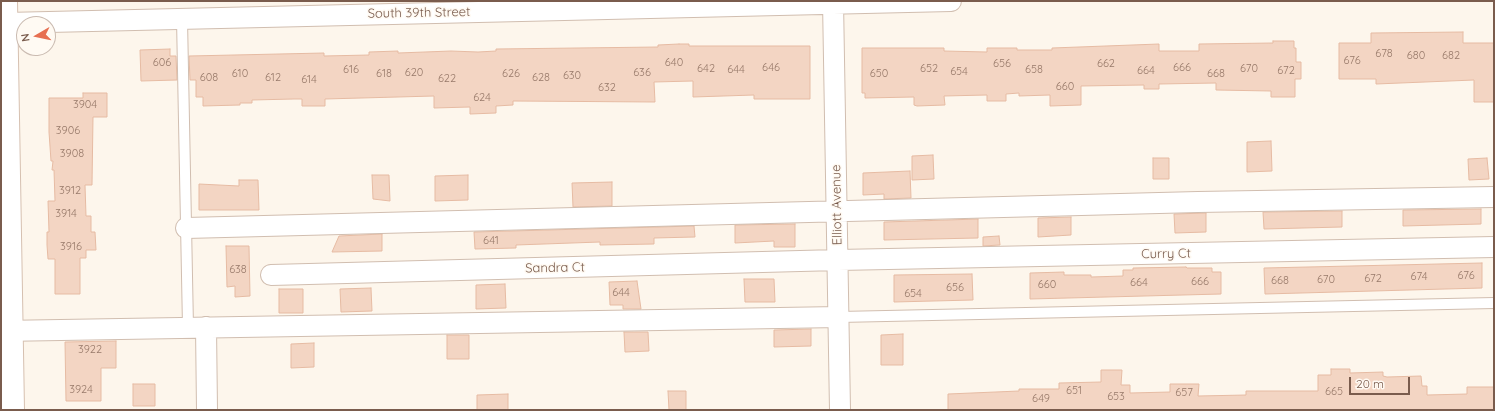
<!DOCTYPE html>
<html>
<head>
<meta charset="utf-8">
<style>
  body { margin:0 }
  #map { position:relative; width:1495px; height:411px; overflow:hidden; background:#fdf6ec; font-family:Quicksand,sans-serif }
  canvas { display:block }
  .frame { position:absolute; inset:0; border:2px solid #7a5c4d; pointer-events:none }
  .north { position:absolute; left:16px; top:16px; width:40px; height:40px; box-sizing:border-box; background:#fffaf3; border:1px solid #cabbb1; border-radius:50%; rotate:261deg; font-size:11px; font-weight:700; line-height:16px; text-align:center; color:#7a5c4d }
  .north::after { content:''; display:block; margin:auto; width:14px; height:18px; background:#e76f51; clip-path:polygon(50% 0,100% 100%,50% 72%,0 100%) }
  .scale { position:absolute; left:1349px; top:377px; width:61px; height:18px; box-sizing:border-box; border:2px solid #7a5c4d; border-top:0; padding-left:5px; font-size:12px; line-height:14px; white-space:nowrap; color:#7a5c4d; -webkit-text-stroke:3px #fffaf3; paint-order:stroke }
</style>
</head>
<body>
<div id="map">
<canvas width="1495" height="411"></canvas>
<div class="frame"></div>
<div class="north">N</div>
<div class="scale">20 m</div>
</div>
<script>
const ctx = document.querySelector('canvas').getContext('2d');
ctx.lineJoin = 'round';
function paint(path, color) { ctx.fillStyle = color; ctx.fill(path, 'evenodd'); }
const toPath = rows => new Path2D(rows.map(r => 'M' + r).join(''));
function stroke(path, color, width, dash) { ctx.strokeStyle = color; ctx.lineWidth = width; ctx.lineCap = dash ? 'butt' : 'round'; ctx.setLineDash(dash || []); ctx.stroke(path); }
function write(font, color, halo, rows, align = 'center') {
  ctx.font = font + ' Quicksand,sans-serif'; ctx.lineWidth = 3; ctx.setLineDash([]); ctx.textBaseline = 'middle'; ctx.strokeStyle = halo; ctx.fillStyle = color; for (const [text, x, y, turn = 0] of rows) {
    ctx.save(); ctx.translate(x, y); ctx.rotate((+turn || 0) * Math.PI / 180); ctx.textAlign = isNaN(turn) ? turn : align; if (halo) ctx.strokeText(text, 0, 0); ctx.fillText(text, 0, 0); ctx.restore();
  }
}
const building = toPath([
  [1463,32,1463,43,1494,43,1494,102,1474,102,1474,80,1376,84,1376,79,1339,79,1339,43,1371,43,1371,33,1463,32],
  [1273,41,1294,41,1294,48,1296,48,1296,62,1301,62,1301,79,1295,79,1295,97,1271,97,1271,91,1216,90,1216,83,1159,84,1159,89,1144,89,1144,85,1081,86,1081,105,1050,106,1050,95,1019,96,1019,93,1006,94,1006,101,987,101,987,95,944,96,945,105,917,106,914,105,914,97,865,98,865,93,862,93,862,48,944,48,944,51,987,52,987,48,1017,48,1017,50,1052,50,1052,48,1159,44,1159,51,1199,51,1199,44,1273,43,1273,41],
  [679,44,689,44,689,46,810,46,810,99,754,99,754,95,693,97,693,81,654,82,655,102,513,101,513,105,496,106,496,113,470,114,470,107,434,108,434,96,325,99,325,106,302,106,302,99,294,99,252,100,252,103,240,103,240,105,203,106,203,97,196,97,196,80,190,80,189,56,324,53,324,56,369,55,369,52,398,51,398,53,451,51,478,52,496,51,496,49,658,47,658,45,679,44],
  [170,49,170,56,176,56,177,80,141,81,140,50,170,49],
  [83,93,107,93,107,117,93,117,92,185,85,185,86,216,91,216,91,232,95,232,96,250,86,250,86,258,80,258,80,294,55,294,55,259,48,259,47,245,47,232,49,232,48,201,55,201,54,170,52,170,53,161,51,161,49,132,49,98,83,98,83,93],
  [1271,141,1272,171,1247,172,1247,142,1271,141],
  [933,155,934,179,912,180,912,156,933,155],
  [1153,158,1169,158,1169,179,1153,179,1153,158],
  [1487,158,1489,179,1469,180,1468,159,1487,158],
  [910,171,911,198,884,199,884,194,863,195,863,173,910,171],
  [372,175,389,175,390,201,373,199,372,175],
  [468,175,468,200,435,201,435,176,468,175],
  [239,180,258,180,259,210,199,210,199,184,239,186,239,180],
  [612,182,612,206,573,207,572,183,612,182],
  [1481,209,1481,224,1403,226,1403,210,1481,209],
  [1342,211,1342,227,1264,229,1263,212,1342,211],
  [1206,213,1206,232,1175,233,1174,214,1206,213],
  [1071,217,1071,235,1038,237,1038,218,1071,217],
  [978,219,978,238,884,240,884,222,978,219],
  [795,224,795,247,774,247,774,241,735,243,735,225,795,224],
  [694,226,695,237,654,238,654,244,600,245,600,242,516,245,516,248,475,249,474,232,694,226],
  [382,234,382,251,332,252,339,236,382,234],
  [999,236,1000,245,983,246,983,237,999,236],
  [226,246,249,246,250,296,235,297,235,286,227,287,226,246],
  [1482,263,1482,288,1265,294,1264,268,1482,263],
  [1186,267,1187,268,1212,268,1212,272,1221,272,1221,294,1030,299,1030,273,1064,272,1064,275,1091,275,1091,277,1123,276,1123,270,1133,270,1133,268,1186,267],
  [972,274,973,300,894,302,894,275,972,274],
  [744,279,774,279,775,302,745,302,744,279],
  [637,281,641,309,623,309,623,305,610,305,609,282,637,281],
  [505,284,506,308,476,309,476,285,505,284],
  [371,288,372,311,341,312,340,289,371,288],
  [279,289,303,289,303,313,279,313,279,289],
  [811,329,811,346,774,347,774,330,811,329],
  [624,332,648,332,649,351,625,352,624,332],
  [903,334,903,365,881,365,881,335,903,334],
  [447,335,469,335,469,359,447,359,447,335],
  [116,341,116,368,101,368,101,401,66,401,65,342,116,341],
  [314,343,314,367,291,368,291,344,314,343],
  [1331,369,1350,369,1350,373,1383,372,1383,376,1387,377,1421,376,1422,386,1427,386,1427,395,1467,394,1467,387,1494,387,1494,410,948,410,948,394,1019,391,1019,389,1059,389,1059,383,1101,382,1101,370,1122,370,1121,385,1130,385,1130,393,1170,392,1170,384,1199,384,1198,396,1246,395,1246,391,1318,391,1318,375,1331,375,1331,369],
  [133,384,155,384,155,406,133,406,133,384],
  [668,391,686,391,686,410,669,410,668,391],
  [508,394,508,410,477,410,477,395,508,394]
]);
const lane = toPath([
  [182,19,188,327],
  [839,317,1494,303]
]);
const street = toPath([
  [833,1,840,410],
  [6,23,951,1],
  [186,228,1198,202,1494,197],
  [271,275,838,260,1494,247],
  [206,327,207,410],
  [1,331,839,317]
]);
const secondary = toPath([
  [6,1,13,410]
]);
const numberNames = [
  ["678",1384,54],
  ["680",1416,56],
  ["682",1451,56],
  ["676",1352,61],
  ["606",162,63],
  ["640",674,63],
  ["656",1002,64],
  ["662",1106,64],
  ["646",771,68],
  ["666",1182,68],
  ["642",706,69],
  ["652",929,69],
  ["670",1249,69],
  ["616",351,70],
  ["644",736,70],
  ["658",1034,70],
  ["664",1146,71],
  ["672",1286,71],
  ["654",959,72],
  ["620",414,73],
  ["636",642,73],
  ["610",240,74],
  ["618",384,74],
  ["626",511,74],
  ["650",879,74],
  ["668",1216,74],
  ["630",572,76],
  ["608",209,78],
  ["612",273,78],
  ["628",541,78],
  ["622",447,79],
  ["614",309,80],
  ["660",1065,87],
  ["632",607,88],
  ["624",482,98],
  ["3904",85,105],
  ["3906",68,131],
  ["3908",72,154],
  ["3912",70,191],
  ["3914",66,214],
  ["641",491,241],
  ["3916",71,247],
  ["638",238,270],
  ["676",1466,276],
  ["674",1419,277],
  ["672",1373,279],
  ["670",1326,280],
  ["668",1280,281],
  ["666",1200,282],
  ["664",1139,283],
  ["660",1047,285],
  ["656",955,288],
  ["644",621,293],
  ["654",913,294],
  ["3922",90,350],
  ["3924",81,390],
  ["651",1074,391],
  ["665",1334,392],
  ["657",1184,393],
  ["653",1116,397],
  ["649",1041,399]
];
const streetNames = [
  ["South 39th Street",419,13,-1],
  ["Elliott Avenue",837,205,-91],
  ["Curry Ct",1166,254,-1],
  ["Sandra Ct",555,268,-1]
];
paint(building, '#f3d5c3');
stroke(building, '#e6bba3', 1);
stroke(lane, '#d1beb0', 12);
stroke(street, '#d1beb0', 22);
stroke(secondary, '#d6c0b0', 24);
stroke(lane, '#fff', 10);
stroke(street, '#fff', 20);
stroke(secondary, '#fff', 22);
write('11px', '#987a6a', null, numberNames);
write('13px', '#7a5c4d', '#fffaf3', streetNames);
</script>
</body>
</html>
